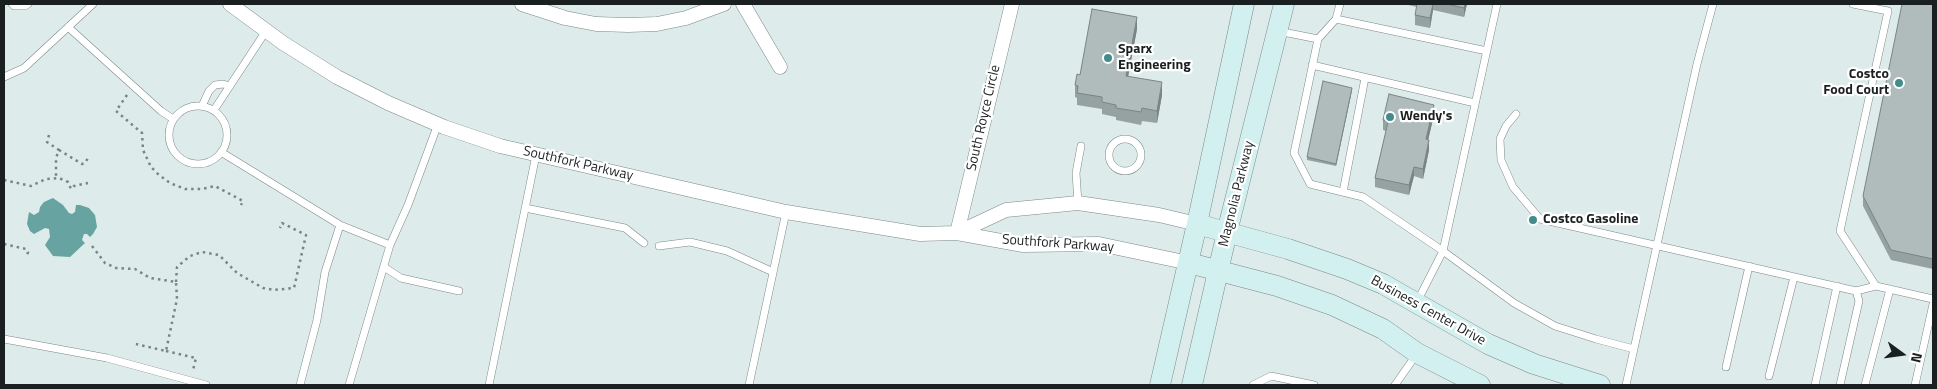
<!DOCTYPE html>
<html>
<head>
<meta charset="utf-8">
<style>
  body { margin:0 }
  #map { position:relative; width:1937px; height:389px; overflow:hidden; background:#ddebea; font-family:"Titillium Web",sans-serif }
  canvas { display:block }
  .frame { position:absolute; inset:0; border:5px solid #1a1f1f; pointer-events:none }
  .north { position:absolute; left:1877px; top:329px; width:50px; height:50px; -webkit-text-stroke:4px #fff; paint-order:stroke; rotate:104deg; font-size:14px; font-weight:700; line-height:20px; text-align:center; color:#1a1f1f }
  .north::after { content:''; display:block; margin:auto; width:18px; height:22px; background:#1a1f1f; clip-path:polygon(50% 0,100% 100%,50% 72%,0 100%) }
</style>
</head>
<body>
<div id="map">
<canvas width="1937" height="389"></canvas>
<div class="frame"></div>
<div class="north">N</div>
</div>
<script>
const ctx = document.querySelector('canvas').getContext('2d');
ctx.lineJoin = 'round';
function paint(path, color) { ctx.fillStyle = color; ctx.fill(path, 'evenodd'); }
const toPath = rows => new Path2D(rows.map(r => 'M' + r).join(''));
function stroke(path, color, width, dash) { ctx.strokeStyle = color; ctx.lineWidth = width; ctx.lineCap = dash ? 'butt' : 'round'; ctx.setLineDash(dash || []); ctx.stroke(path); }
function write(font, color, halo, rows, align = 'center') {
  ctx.font = font + ' "Titillium Web",sans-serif'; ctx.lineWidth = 4.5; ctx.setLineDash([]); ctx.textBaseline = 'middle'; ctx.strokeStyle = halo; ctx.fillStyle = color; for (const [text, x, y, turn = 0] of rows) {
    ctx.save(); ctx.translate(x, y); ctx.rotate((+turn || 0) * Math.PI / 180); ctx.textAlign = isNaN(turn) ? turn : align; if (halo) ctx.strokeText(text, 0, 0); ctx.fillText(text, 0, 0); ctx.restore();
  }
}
const water = toPath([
  [53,198,63,205,69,213,72,214,75,212,76,205,80,205,89,208,95,215,97,227,93,234,90,237,87,234,84,234,82,240,85,243,70,257,53,256,45,245,50,237,49,229,45,228,34,234,30,231,27,224,29,212,34,215,39,212,40,207,44,202]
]);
const path = toPath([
  [127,95,116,111,142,133,143,150,151,167,158,174,170,183,185,189,202,189,215,186,243,201,241,205],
  [49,135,47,142,59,150,56,158,56,179],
  [59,150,82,164,85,163,88,158],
  [4,180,31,186,46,179,59,178,68,182,71,189,74,186,88,183],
  [4,244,26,249,28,252,27,256],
  [92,246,105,263,116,268,135,269,150,278,176,282,177,299,166,351,136,344],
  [176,282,177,267,190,256,202,252,219,255,237,273,263,288,274,290,294,288,306,235,282,223,280,228],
  [166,351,196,358,193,370]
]);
const lane = toPath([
  [12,4,14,6,25,6,28,4],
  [1853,4,1888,11,1840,231,1876,286,1933,299],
  [1336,19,1340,4],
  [68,27,161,111,173,119],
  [1278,31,1318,39,1336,19,1487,51],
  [1318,39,1294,153,1310,184,1363,197,1443,251,1514,303,1555,326,1596,339,1634,349],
  [1312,65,1475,103],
  [4,77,24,68,93,4],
  [202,106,209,91,215,85,223,84,230,86],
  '169 135a29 29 0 1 1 58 0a29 29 0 1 1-58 0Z',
  [214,110,266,31],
  [1516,114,1506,126,1500,139,1501,160,1513,187,1540,219,1856,291,1876,286],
  '1109 155a16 16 0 1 1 32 0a16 16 0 1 1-32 0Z',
  [221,152,340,225,325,272,317,320,300,385],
  [1343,192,1365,78],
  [1078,203,1076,173,1081,146],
  [525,208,625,228,644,243],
  [340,225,390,245],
  [659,246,690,242,727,251,773,272],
  [384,267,401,278,459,291],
  [1417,302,1443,251,1497,4],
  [4,339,107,358,206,385],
  [1726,367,1749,266],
  [1769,376,1794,277],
  [349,385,390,245,408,205,438,124],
  [489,385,536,155],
  [749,385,786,212],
  [1253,385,1271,376,1314,385],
  [1395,385,1416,355],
  [1626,385,1697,64,1713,4],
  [1815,385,1837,286],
  [1840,385,1859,301,1856,291],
  [1865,385,1890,289],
  [1915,385,1933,304]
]);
const street = toPath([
  [230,4,283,43,337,77,388,103,444,127,500,146,786,212,920,234,957,233,1023,245,1099,244,1189,263],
  [522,4,565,18,596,24,628,25,657,24,686,18,724,4],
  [743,4,780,67],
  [957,233,1006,210,1078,203,1159,215,1197,224],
  [957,233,1012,4]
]);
const secondary = toPath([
  [1197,224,1288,249,1347,269,1383,284,1488,344,1534,364,1600,385],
  [1189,263,1277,286,1332,305,1383,329,1417,353,1480,385],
  [1160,385,1197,224,1244,4],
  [1192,385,1227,232,1284,4]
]);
const wall = toPath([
  [1404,4,1467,4,1464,17,1433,10,1430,28,1415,25,1415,15,1417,7],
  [1933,4,1933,269,1891,260,1863,206,1863,196],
  [1137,29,1128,76,1162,95,1157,123,1142,121,1141,125,1116,120,1116,117,1102,114,1102,109,1077,105,1077,98,1075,97,1075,85,1080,75],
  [1352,90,1336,166,1307,160,1307,157],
  [1434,115,1428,140,1429,150,1423,179,1414,176,1409,195,1375,187,1375,178,1386,131,1383,130,1383,120]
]);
const shadedWall = toPath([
  [1433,4,1433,10,1430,28,1430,18],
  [1465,4,1467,4,1464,17,1464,8],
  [1137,17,1137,29,1126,88,1126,76],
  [1162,82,1162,95,1157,123,1157,111],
  [1352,88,1352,90,1336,166,1336,164],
  [1434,105,1434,115,1426,149,1426,139],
  [1429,140,1429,150,1423,179,1423,169],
  [1414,167,1414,176,1409,195,1409,185]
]);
const building = toPath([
  [1417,4,1433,4,1430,18,1415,15,1417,4],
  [1447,4,1465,4,1464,8,1447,4],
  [1902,4,1933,4,1933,259,1891,250,1863,196,1902,4],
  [1092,9,1137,17,1126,76,1162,82,1157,111,1142,108,1141,112,1116,108,1116,105,1102,102,1102,97,1077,93,1078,86,1075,85,1077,74,1080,75,1092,9],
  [1323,81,1352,88,1336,164,1307,157,1323,81],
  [1389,94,1434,105,1426,139,1429,140,1423,169,1414,167,1409,185,1375,178,1388,122,1383,120,1389,94]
]);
const markers = [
  [1108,58,5,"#448c8b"],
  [1899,83,5,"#448c8b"],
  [1390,117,5,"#448c8b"],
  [1533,220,5,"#448c8b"]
];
const poiNames = [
  ["Sparx",1118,50],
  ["Engineering",1118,66],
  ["Costco",1889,75,"right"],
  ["Food Court",1889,91,"right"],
  ["Wendy's",1400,117],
  ["Costco Gasoline",1543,220]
];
const streetNames = [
  ["South Royce Circle",984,118,-77],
  ["Southfork Parkway",578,164,13],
  ["Magnolia Parkway",1237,194,-76],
  ["Southfork Parkway",1058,244,4],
  ["Business Center Drive",1428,311,29]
];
paint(water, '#66a3a1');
stroke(lane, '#7c8888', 8);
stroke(street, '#7c8888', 15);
stroke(secondary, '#7c8888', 21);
stroke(path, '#7b8484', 2.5, [2.5, 4]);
stroke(lane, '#fff', 7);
stroke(street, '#fff', 14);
stroke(secondary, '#d1f0ef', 20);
paint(wall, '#96a2a1');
paint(shadedWall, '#7a8483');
paint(building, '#afbcbb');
stroke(building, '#7a8483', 1);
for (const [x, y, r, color] of markers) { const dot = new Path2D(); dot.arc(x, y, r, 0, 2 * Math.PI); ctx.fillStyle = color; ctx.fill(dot); stroke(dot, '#fff', 2); }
write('bold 14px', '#1a1f1f', '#fff', poiNames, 'left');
write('14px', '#1a1f1f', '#fff', streetNames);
</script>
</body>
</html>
